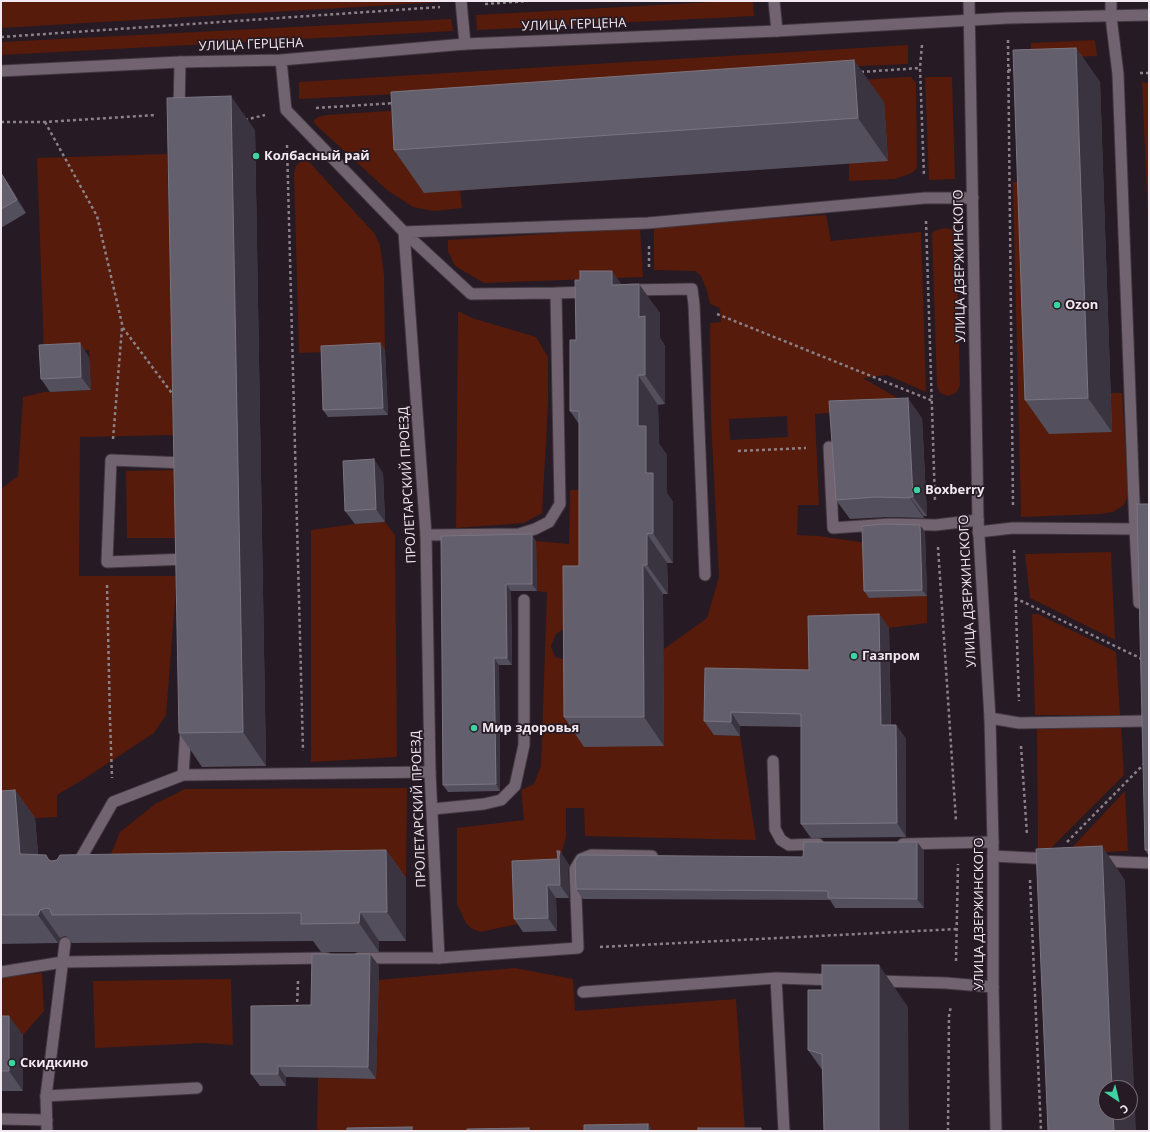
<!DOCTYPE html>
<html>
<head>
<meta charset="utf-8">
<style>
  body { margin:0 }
  #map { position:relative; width:1150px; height:1132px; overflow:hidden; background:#261a24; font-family:"Open Sans",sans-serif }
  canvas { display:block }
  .frame { position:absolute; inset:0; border:2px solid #f2e9f0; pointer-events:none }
  .north { position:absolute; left:1098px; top:1080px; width:40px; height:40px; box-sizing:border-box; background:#261a24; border:1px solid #786d76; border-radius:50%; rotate:145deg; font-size:11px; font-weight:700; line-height:16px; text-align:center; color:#f2e9f0 }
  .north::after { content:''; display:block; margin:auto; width:14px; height:18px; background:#3ed4a2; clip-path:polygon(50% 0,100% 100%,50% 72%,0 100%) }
</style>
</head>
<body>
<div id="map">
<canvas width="1150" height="1132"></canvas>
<div class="frame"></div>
<div class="north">С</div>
</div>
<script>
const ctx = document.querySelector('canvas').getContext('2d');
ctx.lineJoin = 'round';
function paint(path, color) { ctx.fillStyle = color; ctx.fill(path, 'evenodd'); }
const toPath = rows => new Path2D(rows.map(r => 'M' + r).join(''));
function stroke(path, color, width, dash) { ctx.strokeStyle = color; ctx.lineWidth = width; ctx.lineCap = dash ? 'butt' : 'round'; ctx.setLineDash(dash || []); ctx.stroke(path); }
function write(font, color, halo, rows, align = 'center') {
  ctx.font = font + ' "Open Sans",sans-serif'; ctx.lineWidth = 3.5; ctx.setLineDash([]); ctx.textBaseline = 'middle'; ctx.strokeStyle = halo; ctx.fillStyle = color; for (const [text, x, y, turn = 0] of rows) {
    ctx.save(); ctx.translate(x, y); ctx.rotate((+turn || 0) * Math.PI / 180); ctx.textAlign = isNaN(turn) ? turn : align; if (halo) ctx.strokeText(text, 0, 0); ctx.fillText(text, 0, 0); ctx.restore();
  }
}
const green = toPath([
  [1,1,459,1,1,28],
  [731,1,753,1,754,16,477,30,476,15],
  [451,19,453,31,1,55,1,42],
  [1095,40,1097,56,1031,59,1031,43],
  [908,45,908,64,835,67,454,91,299,99,299,82],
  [905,77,911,77,916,83,917,168,912,173,895,179,849,181,849,163,424,193,460,190,462,208,434,211,413,207,387,190,317,126,313,121,318,117,327,115],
  [925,77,952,77,955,179,929,180],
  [1142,82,1149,83,1149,240],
  [167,154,175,409,174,435,80,437,79,576,177,576,166,715,154,733,87,777,57,795,57,817,1,820,1,489,18,476,23,397,44,392,91,390,89,350,44,352,37,158],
  [307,161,311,164,374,233,380,245,384,275,385,350,299,353,294,173,296,166,300,162],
  [1040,181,1110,393,1122,393,1128,494,1124,505,1113,512,1100,514,1021,517,1013,182],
  [826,215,831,241,921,232,926,392,887,375,863,378,913,407,815,414,819,505,798,505,797,535,819,536,867,543,927,596,927,623,889,628,819,683,715,735,740,736,756,840,585,836,584,808,566,808,566,837,556,873,523,923,480,932,471,928,466,923,457,904,457,828,524,820,521,790,534,784,541,766,547,592,537,591,536,541,569,544,570,490,600,490,564,629,556,634,551,646,555,657,567,660,664,729,664,649,707,618,719,577,711,420,710,323,721,322,720,308,710,304,707,291,701,276,695,271,654,270,654,226],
  [787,416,788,437,730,440,729,419],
  [640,228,643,277,484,283,455,266,448,251,448,240],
  [945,228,956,230,960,386,956,393,948,396,940,393,937,387,932,233,937,230],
  [458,311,472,318,536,337,548,357,548,404,542,513,524,523,456,528],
  [174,470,176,538,127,538,126,471],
  [385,522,395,535,397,757,311,762,311,530,355,524],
  [1111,552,1115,640,1030,598,1025,554],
  [1032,614,1038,614,1116,652,1120,715,1035,715],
  [1037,727,1121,727,1124,775,1051,848,1038,849],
  [407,788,406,878,99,883,120,832,155,804,185,789],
  [1125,791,1128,851,1066,854],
  [515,968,573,979,575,1011,736,999,745,1131,317,1131,318,1078,376,1079,378,980],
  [42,973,44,1011,23,1035,1,1035,1,977],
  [231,979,233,1045,202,1043,95,1048,93,981]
]);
const path = toPath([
  [485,4,528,1],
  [1,37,440,7],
  [1008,40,1013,505],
  [922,45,920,68,924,176],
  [1008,70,1017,70],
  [861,72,920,68],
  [1140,73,1149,73],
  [316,108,395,103],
  [245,120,265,115],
  [1,122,45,122,156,115],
  [45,122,97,216,123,328,174,396],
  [287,145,303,751],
  [926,221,935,502],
  [649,246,649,267],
  [717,314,933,401],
  [113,439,122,328],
  [738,451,806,448],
  [938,547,956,821],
  [1014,550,1019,701],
  [107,585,110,719,112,778],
  [1015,598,1142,659],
  [1021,746,1027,835],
  [1067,842,1145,763],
  [1030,880,1041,1131],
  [600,947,957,929],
  [956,961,958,864],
  [297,1008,298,981],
  [948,1131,949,1016,951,1006]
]);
const service = toPath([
  [461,1,465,44],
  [774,1,777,31],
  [1111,1,1111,17,1118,74,1135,529,1139,603],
  [179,111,180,62],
  [629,290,692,289,694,305,705,575],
  [556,293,590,292],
  [829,447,833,528,890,524,936,525,978,520],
  [185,463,111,460,107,562,188,559],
  [978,532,1013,528,1135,529],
  [426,535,519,534,535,529,549,522,560,504,556,293,471,294,404,232,648,223,925,198,973,198],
  [990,718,1019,723,1146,721],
  [773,761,775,829,781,840,789,845,818,844],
  [183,775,430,772],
  [433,809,484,804,501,800,515,786,524,745,524,600],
  [903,844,993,842],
  [993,856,1052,859],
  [1097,861,1149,863],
  [78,868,81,858,113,802,183,775,186,728],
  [65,943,46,1096,197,1088],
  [359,958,439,958,578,948,575,869,581,859,591,855,652,856],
  [1,972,63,962,326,958],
  [876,981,946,983,993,987],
  [583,992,776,978],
  [1,1119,47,1120],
  [784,1131,776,978,837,980]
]);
const minor = toPath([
  [969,1,978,520,990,718,993,842,993,987,996,1131],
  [281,60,286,110,404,232,426,535,430,772,439,958],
  [1,71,180,62,281,60,465,44,777,31,1008,18,1149,15],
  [46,1096,47,1131]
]);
const wall = toPath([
  [1076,48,1100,82,1112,432,1049,434,1025,400],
  [884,102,888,161,424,193,394,150],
  [255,130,266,766,202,767,179,733],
  [1,173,10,186,26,213,1,228],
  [622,284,660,313,660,338,665,346,665,404,658,405,659,444,667,455,667,493,673,502,673,563,667,563,668,594,663,594,664,746,584,747,564,717,579,566,579,424,570,411,576,340],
  [380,343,385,350,388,415,328,417,323,410],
  [89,357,91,390,50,392,41,379],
  [922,418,927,516,924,516,924,518,890,517,850,519,836,500],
  [383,473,385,522,355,524,345,511],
  [1149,504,1149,856,1145,850],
  [920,525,925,532,927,596,869,598,864,591],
  [441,536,536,541,537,591,511,591,512,665,499,665,500,791,448,792,443,785],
  [879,614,889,628,891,725,896,725,906,739,906,837,811,838,801,824,801,727,740,726,740,736,714,735,704,721,809,670],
  [15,790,35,818,38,854,51,861,386,850,406,878,406,941,379,941,379,952,321,952,313,941,72,943,67,937,65,936,60,938,58,943,1,944,1,791],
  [917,842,924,851,924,908,835,908,830,900,583,899,576,889],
  [560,851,569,865,568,869,569,898,556,898,557,931,523,932,514,919,558,859],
  [370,954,379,966,376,1079,286,1077,286,1086,260,1086,251,1074,311,1005],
  [908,1007,823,1071,808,1050],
  [1,1016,23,1035,23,1091,1,1091]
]);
const shadedWall = toPath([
  [1076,48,1100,82,1112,432,1088,398],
  [854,60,884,102,888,161,858,118],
  [231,96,255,130,266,766,243,732],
  [1,173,10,186,26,213,17,200],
  [612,271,633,300,612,285],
  [639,284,660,313,660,338,665,346,665,404,645,375,639,317],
  [80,343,89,357,91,390,81,377],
  [380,343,385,350,388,415,383,408],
  [638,375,658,405,659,444,667,455,667,493,673,502,673,563,653,533,646,473,638,426],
  [908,398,922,418,927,516,913,497],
  [374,459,383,473,385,522,376,509],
  [910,497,924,516,924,518,910,498],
  [920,525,925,532,927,596,922,590],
  [532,534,536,541,537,591,532,584],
  [647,534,667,563,668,594,647,565],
  [643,565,663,594,664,746,644,717],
  [506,584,511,591,512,665,507,658],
  [879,614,889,628,891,739,881,725],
  [494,658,499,665,500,791,496,784],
  [731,712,740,726,740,736,731,722],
  [896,725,906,739,906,837,897,823],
  [15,790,35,818,40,882,20,854],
  [917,842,924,851,924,908,917,899],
  [1102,846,1125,880,1136,1131,1114,1131,1113,1112,1130,1112,1130,1088,1112,1088],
  [386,850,406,878,406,941,387,912],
  [560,851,569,865,568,869,569,898,560,885,559,856],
  [547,885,556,898,557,931,548,918],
  [40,910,60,938,58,943,38,915],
  [360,912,379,941,379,952,359,923],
  [370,954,379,966,376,1079,368,1067],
  [879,965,908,1007,909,1131,879,1131],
  [9,1016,23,1035,23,1091,9,1071],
  [278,1066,286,1077,286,1086,278,1074],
  [648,1124,653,1131,648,1131]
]);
const building = toPath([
  [1076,48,1088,398,1025,400,1013,50,1076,48],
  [854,60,858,118,394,150,391,92,854,60],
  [231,96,243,732,179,733,167,98,231,96],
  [1,173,17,200,1,209,1,173],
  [580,271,612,271,612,285,639,284,639,317,645,316,645,375,638,375,638,426,646,426,646,473,653,473,653,533,647,534,647,565,643,565,644,717,564,717,563,566,579,566,579,411,570,411,570,340,576,340,575,280,580,280,580,271],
  [80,343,81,377,41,379,39,345,80,343],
  [380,343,383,408,323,410,321,346,380,343],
  [908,398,913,497,910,497,910,498,876,497,836,500,829,401,908,398],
  [374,459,376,509,345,511,343,461,374,459],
  [1137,504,1149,504,1149,850,1145,850,1137,504],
  [885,524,920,525,922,590,864,591,862,526,885,524],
  [532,534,532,584,506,584,507,658,494,658,496,784,443,785,441,536,532,534],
  [879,614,881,725,896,725,897,823,801,824,801,714,731,712,731,722,704,721,705,668,809,670,808,616,879,614],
  [15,790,20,854,46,855,48,859,51,861,57,860,60,855,386,850,387,912,360,912,359,923,301,924,301,913,52,915,50,909,46,908,40,910,38,915,1,915,1,791,15,790],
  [804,842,917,842,917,899,828,898,828,891,576,889,575,861,579,855,803,857,804,842],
  [1102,846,1112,1088,1106,1088,1106,1112,1113,1112,1114,1131,1048,1131,1036,849,1102,846],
  [557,851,560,851,559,856,560,885,547,885,548,918,514,919,512,861,558,859,557,851],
  [312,954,370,954,368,1067,278,1066,278,1074,251,1074,251,1006,311,1005,312,954],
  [822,965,879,965,879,1131,824,1131,822,1054,808,1050,808,990,822,990,822,965],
  [1,1016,9,1016,9,1071,1,1071,1,1016],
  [648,1124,648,1131,584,1131,584,1125,648,1124],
  [412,1127,412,1131,347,1131,347,1128,412,1127],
  [529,1128,529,1131,467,1131,467,1129,529,1128],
  [698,1128,761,1128,761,1131,698,1131,698,1128]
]);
const markers = [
  [256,156,4,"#3ed4a2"],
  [1057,305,4,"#3ed4a2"],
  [917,490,4,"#3ed4a2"],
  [854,656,4,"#3ed4a2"],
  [474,728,4,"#3ed4a2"],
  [12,1063,4,"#3ed4a2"]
];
const streetNames = [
  ["УЛИЦА ГЕРЦЕНА",574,25,-2],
  ["УЛИЦА ГЕРЦЕНА",251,45,-2],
  ["УЛИЦА ДЗЕРЖИНСКОГО",960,266,-91],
  ["ПРОЛЕТАРСКИЙ ПРОЕЗД",408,485,-93],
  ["УЛИЦА ДЗЕРЖИНСКОГО",968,591,-93],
  ["ПРОЛЕТАРСКИЙ ПРОЕЗД",419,809,-92],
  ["УЛИЦА ДЗЕРЖИНСКОГО",979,914,-90]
];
const poiNames = [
  ["Колбасный рай",264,156],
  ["Ozon",1065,305],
  ["Boxberry",925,490],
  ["Газпром",862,656],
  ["Мир здоровья",482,728],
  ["Скидкино",20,1063]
];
paint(green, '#561b0a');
stroke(service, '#413740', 13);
stroke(minor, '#413740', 13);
stroke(path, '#8b8189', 2.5, [3, 3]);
stroke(service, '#71636f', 11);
stroke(minor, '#71636f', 11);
paint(wall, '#534f5d');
paint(shadedWall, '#3a3340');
paint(building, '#645f6d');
stroke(building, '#7a7581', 1);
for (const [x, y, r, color] of markers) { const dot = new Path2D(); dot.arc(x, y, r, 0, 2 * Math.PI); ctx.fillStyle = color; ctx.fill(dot); stroke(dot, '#261a24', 1.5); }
write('13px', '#f2e9f0', '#261a24', streetNames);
write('bold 13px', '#f2e9f0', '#261a24', poiNames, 'left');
</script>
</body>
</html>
